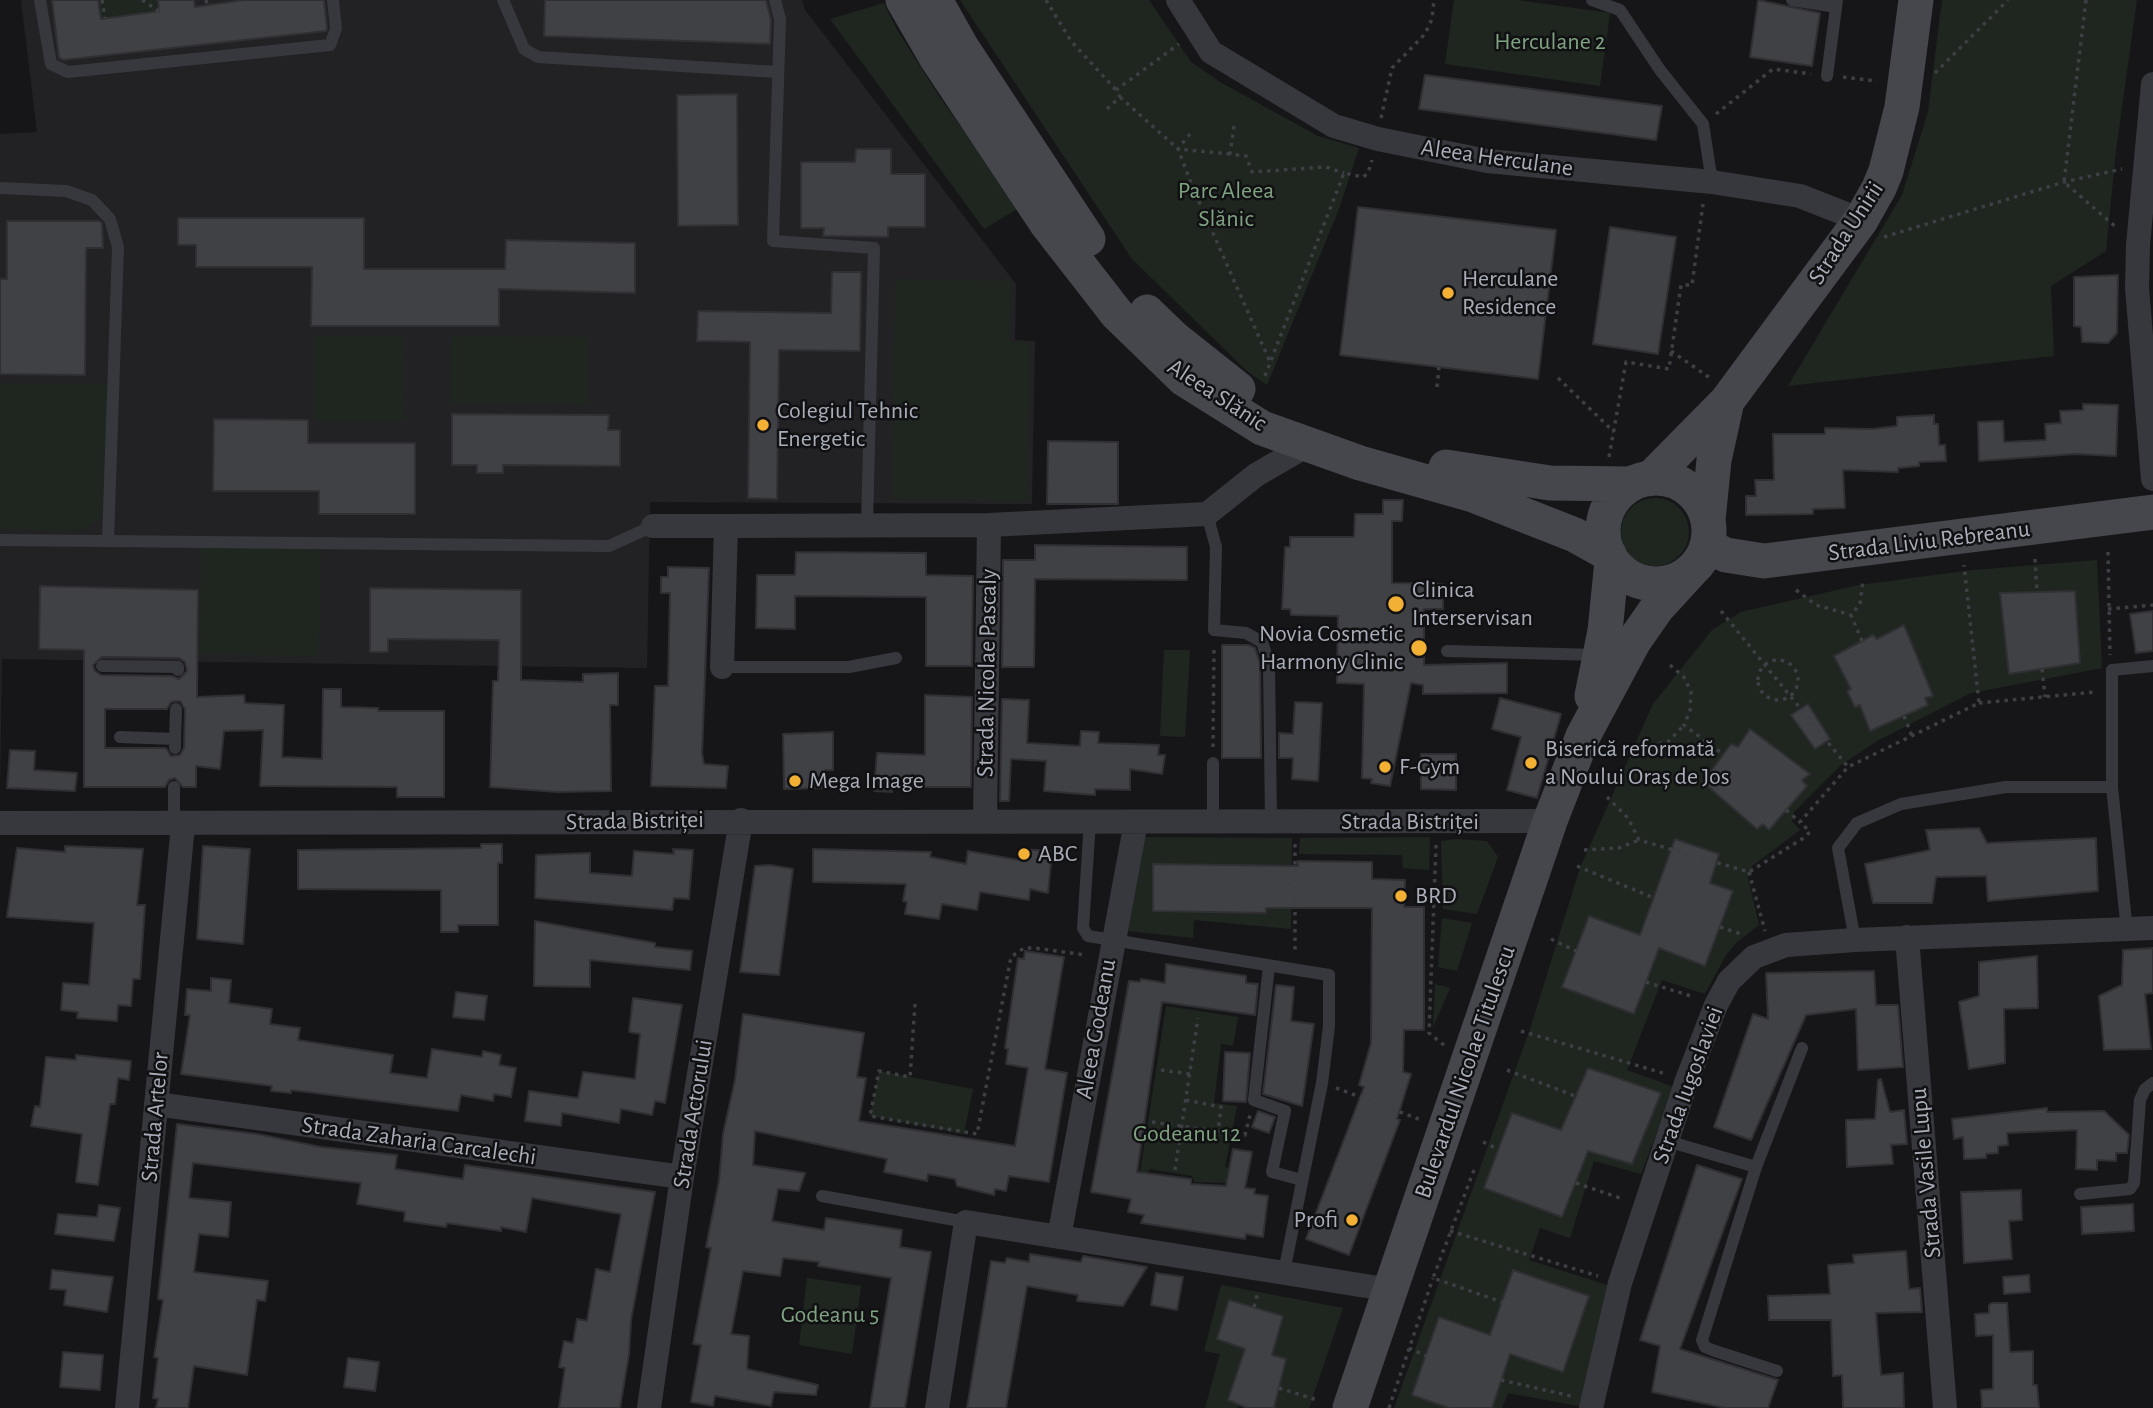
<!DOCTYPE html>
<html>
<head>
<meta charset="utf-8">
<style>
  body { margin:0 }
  canvas { display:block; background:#161618 }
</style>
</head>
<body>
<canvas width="2153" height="1408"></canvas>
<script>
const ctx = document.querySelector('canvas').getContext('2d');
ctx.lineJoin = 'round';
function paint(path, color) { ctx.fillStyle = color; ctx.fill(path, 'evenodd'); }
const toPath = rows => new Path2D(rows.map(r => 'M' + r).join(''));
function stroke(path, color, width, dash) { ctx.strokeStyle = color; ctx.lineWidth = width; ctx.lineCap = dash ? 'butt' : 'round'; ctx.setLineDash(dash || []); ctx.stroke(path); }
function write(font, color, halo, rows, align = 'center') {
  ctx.font = font + ' "Alegreya Sans",sans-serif'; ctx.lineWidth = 5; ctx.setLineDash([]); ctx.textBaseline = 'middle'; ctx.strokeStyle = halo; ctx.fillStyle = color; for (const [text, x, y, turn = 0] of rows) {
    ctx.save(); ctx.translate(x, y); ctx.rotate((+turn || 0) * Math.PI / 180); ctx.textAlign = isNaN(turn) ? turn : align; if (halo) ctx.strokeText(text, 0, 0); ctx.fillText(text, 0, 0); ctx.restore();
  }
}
const built = toPath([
  [21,0,802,0,805,10,1016,284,1015,340,1035,341,1032,504,650,502,647,668,2,659,0,792,0,134,37,132]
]);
const green = toPath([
  [98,0,158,0,159,11,101,19],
  [960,0,1149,0,1191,62,1220,82,1318,136,1359,148,1339,209,1267,385,1247,371,1132,259],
  [1454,0,1517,0,1610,13,1600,86,1445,64],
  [1942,0,2137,0,2116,150,2106,251,2051,286,2054,356,1788,386,1902,195,1928,112],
  [884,3,896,28,939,96,1019,208,984,229,830,19],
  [895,279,1011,281,1010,342,1030,343,1027,501,891,498],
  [314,336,404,336,403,421,314,421],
  [451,336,588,337,588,404,451,403],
  [0,383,107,384,106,504,99,520,81,531,0,530],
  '1621 532a34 34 0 1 1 68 0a34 34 0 1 1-68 0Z',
  [200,547,321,549,319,656,199,654],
  [2097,560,2102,668,1971,693,1877,741,1841,765,1794,812,1792,821,1800,830,1752,866,1748,878,1759,925,1737,942,1726,955,1705,994,1662,980,1627,1070,1674,1087,1641,1174,1594,1161,1570,1238,1540,1228,1529,1260,1613,1287,1579,1406,1508,1393,1502,1408,1492,1408,1510,1354,1563,1372,1589,1297,1513,1270,1490,1335,1438,1318,1412,1395,1449,1408,1394,1408,1531,1026,1580,868,1653,704,1712,630,1741,612,1859,585,1973,570],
  [2075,591,2080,663,2009,674,2000,594],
  [1904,625,1933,696,1925,698,1928,705,1870,731,1860,705,1855,707,1847,692,1851,689,1834,656,1873,635,1877,639],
  [1750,730,1810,774,1802,780,1806,786,1770,830,1763,824,1757,828,1703,782,1731,744,1738,747],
  [1666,866,1733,891,1705,965,1659,948,1634,1014,1562,987,1589,916,1640,935],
  [1588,1069,1660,1093,1632,1164,1588,1151,1562,1217,1484,1188,1511,1114,1561,1130],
  [1164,650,1190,650,1185,737,1160,736],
  [1143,837,1292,838,1291,929,1194,920,1193,938,1128,931],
  [1153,864,1220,912,1153,911],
  [1430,837,1429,870,1403,868,1402,855,1299,854,1300,838],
  [1457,839,1487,841,1498,857,1477,914,1443,909,1441,841],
  [1442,918,1472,923,1457,971,1438,967],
  [1435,984,1450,988,1433,1027],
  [1166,1006,1238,1017,1233,1046,1221,1044,1214,1103,1237,1106,1225,1167,1236,1171,1233,1183,1194,1182,1192,1176,1150,1169,1147,1174,1140,1173],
  [879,1071,973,1089,964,1134,870,1116],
  [807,1278,861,1286,852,1354,799,1345],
  [1221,1285,1343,1308,1309,1408,1274,1408,1286,1360,1272,1355,1283,1315,1230,1301,1217,1339,1245,1349,1239,1404,1238,1408,1205,1408,1220,1354,1204,1351]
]);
const building = toPath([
  [52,0,98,0,101,19,159,11,158,0,194,0,195,7,244,0,324,0,327,28,326,31,63,60,59,58,52,0],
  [545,0,766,0,771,20,770,44,544,36,545,0],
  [1758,0,1820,13,1812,66,1750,57,1758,0],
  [1425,75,1662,106,1656,140,1419,109,1425,75],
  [737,94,738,225,678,226,677,95,737,94],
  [856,149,891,149,891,174,925,174,925,227,888,227,888,237,823,236,824,228,801,228,801,162,855,162,856,149],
  [1358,207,1556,230,1538,379,1340,355,1358,207],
  [178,218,364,218,364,269,505,269,506,240,635,243,635,293,499,289,499,326,311,326,312,267,196,267,196,245,178,245,178,218],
  [7,221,99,221,102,223,103,248,86,248,85,375,0,374,0,279,7,279,7,221],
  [1610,227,1676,237,1658,354,1593,344,1610,227],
  [832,272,861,272,860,351,779,350,777,499,748,498,750,342,697,341,698,311,831,313,832,272],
  [2118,275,2117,333,2108,343,2082,342,2081,327,2074,326,2074,277,2118,275],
  [2083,404,2118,405,2116,456,2075,454,1979,461,1978,422,2003,421,2004,442,2046,440,2045,424,2061,423,2060,411,2083,410,2083,404],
  [452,414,609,415,608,430,620,430,620,466,503,465,503,473,477,473,477,465,452,465,452,414],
  [1934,415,1934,424,1938,424,1939,445,1945,445,1946,461,1919,462,1919,466,1898,468,1898,472,1843,470,1845,508,1813,509,1813,514,1746,515,1746,496,1756,496,1755,480,1774,480,1773,434,1825,434,1825,428,1873,429,1897,426,1897,417,1934,415],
  [214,419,308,420,308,443,415,443,415,514,319,514,319,491,213,491,214,419],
  [1048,441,1118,442,1118,504,1047,504,1048,441],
  [1383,500,1403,500,1402,521,1392,521,1392,583,1443,584,1443,609,1424,609,1424,665,1507,663,1507,693,1423,694,1423,685,1411,683,1390,786,1371,783,1372,779,1362,778,1364,684,1337,683,1338,616,1291,615,1290,609,1282,609,1285,547,1290,547,1290,537,1354,537,1355,514,1383,514,1383,500],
  [1035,545,1187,547,1187,580,1035,579,1034,667,1002,667,1003,560,1035,560,1035,545],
  [796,552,926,553,926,575,973,576,972,666,926,666,926,597,795,596,795,629,756,628,757,575,795,575,796,552],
  [668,567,709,568,702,754,704,764,728,766,726,788,651,786,655,686,668,686,670,593,661,593,661,577,668,577,668,567],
  [40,586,198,590,197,697,244,695,245,703,284,705,282,757,322,759,323,689,341,689,341,707,378,708,378,711,444,711,444,797,397,797,397,787,260,786,263,730,224,731,220,769,196,766,196,787,183,787,175,778,169,780,165,787,84,787,84,650,39,649,40,586],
  [102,657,179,658,185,662,187,671,179,679,172,676,101,675,95,671,93,665,102,657],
  [180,701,185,709,184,748,180,755,171,756,166,748,105,748,105,709,167,709,171,702,180,701],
  [370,588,521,590,521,680,583,682,583,674,618,673,618,705,610,705,611,791,557,792,490,787,493,681,498,681,499,640,388,639,388,652,370,652,370,588],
  [2075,591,2080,663,2009,674,2000,593,2075,591],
  [2153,611,2153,651,2136,653,2130,614,2153,611],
  [1904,625,1933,696,1925,698,1928,705,1870,731,1860,705,1855,707,1847,691,1851,689,1834,656,1873,635,1877,639,1904,625],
  [1222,645,1249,645,1255,648,1260,663,1261,758,1222,758,1222,645],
  [925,695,972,697,971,787,892,787,892,792,874,791,877,753,925,755,925,695],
  [1500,698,1561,714,1537,798,1507,790,1521,737,1492,729,1500,698],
  [1002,699,1029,700,1027,743,1080,746,1081,731,1099,732,1098,743,1159,745,1158,755,1165,755,1162,774,1130,769,1130,790,1095,789,1095,795,1044,791,1046,761,1011,759,1009,801,1000,801,1002,699],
  [1295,702,1322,703,1318,781,1292,779,1293,758,1279,758,1279,733,1293,734,1295,702],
  [1808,704,1830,739,1815,749,1791,715,1808,704],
  [1750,729,1810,774,1802,780,1807,786,1769,830,1763,824,1757,829,1703,782,1731,744,1738,747,1750,729],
  [833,732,833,770,826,770,826,788,784,789,783,734,833,732],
  [10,750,35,751,34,770,77,773,75,791,7,788,10,750],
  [1421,754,1456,754,1456,790,1421,789,1421,754],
  [1979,828,1987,843,2096,838,2098,891,1988,901,1986,876,1936,877,1932,903,1873,903,1865,864,1930,850,1926,830,1979,828],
  [1675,839,1719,854,1710,883,1733,891,1705,966,1659,948,1634,1014,1562,987,1589,916,1640,935,1675,839],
  [481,844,502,844,502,863,498,863,498,925,458,925,458,932,441,932,441,890,298,889,298,850,481,848,481,844],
  [65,846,143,849,137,905,145,905,140,979,133,979,131,1006,118,1005,117,1021,77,1018,78,1012,61,1010,63,983,89,985,94,923,7,917,17,848,65,852,65,846],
  [203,846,250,849,243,944,197,939,203,846],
  [673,849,693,850,689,899,674,898,672,910,535,898,536,855,590,853,590,873,632,876,634,851,674,854,673,849],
  [813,849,931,852,930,857,966,864,968,851,1018,860,1020,849,1052,851,1048,893,1030,889,1029,900,980,892,977,910,942,904,939,919,905,914,907,902,903,901,906,884,813,882,813,849],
  [1298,861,1372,862,1372,879,1405,880,1404,907,1424,907,1424,1030,1404,1030,1403,1072,1411,1074,1397,1119,1400,1120,1349,1255,1306,1239,1364,1087,1359,1085,1371,1043,1372,908,1266,908,1266,913,1153,911,1153,864,1298,866,1298,861],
  [770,865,793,869,779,975,740,972,755,866,770,865],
  [535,921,655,943,655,947,692,951,690,970,590,960,590,987,534,986,535,921],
  [2153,948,2153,993,2145,994,2151,1049,2104,1050,2099,996,2122,985,2123,950,2153,948],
  [1025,951,1064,957,1045,1069,1067,1073,1049,1182,1009,1176,1006,1191,995,1189,994,1195,957,1186,955,1179,928,1174,927,1181,884,1172,887,1159,755,1131,753,1165,805,1173,799,1191,778,1189,772,1221,824,1230,826,1218,902,1230,900,1247,931,1252,905,1408,870,1408,891,1278,818,1266,819,1262,783,1258,780,1276,743,1271,731,1334,749,1336,747,1369,818,1385,816,1395,774,1392,771,1406,715,1396,713,1406,691,1402,701,1345,693,1344,711,1248,706,1247,719,1181,723,1134,735,1080,743,1014,864,1033,857,1077,866,1078,859,1121,1015,1146,1028,1068,1006,1064,1008,1049,1005,1048,1018,958,1024,959,1025,951],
  [2037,956,2038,1008,2004,1009,2005,1063,1969,1069,1959,1002,1979,996,1979,962,2037,956],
  [1166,964,1246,976,1246,983,1258,984,1255,1015,1162,1002,1137,1172,1191,1179,1191,1184,1226,1186,1233,1149,1252,1152,1245,1188,1255,1189,1254,1194,1268,1196,1263,1237,1246,1234,1245,1239,1141,1223,1144,1215,1128,1212,1131,1199,1091,1192,1129,981,1140,982,1141,979,1165,983,1166,964],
  [1874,971,1876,1005,1898,1005,1903,1067,1858,1070,1856,1009,1806,1015,1751,1140,1714,1127,1753,1014,1768,1019,1766,973,1874,971],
  [211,978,231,980,229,1003,272,1009,270,1024,300,1028,298,1040,393,1055,390,1073,427,1078,432,1049,482,1057,483,1051,501,1055,499,1065,516,1068,511,1097,494,1094,493,1101,461,1095,458,1111,291,1090,291,1093,271,1091,272,1086,181,1074,190,1015,185,1015,187,989,211,991,211,978],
  [1276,985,1294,987,1291,1021,1314,1024,1302,1106,1263,1094,1276,985],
  [456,992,487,996,484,1020,453,1017,456,992],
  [633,998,682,1005,665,1103,655,1101,652,1115,621,1109,619,1123,562,1113,561,1126,525,1121,529,1091,578,1098,583,1072,635,1079,640,1034,629,1032,633,998],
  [1225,1052,1250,1053,1246,1102,1223,1101,1225,1052],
  [76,1055,131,1061,129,1080,118,1078,115,1104,110,1104,98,1185,76,1182,82,1134,31,1126,35,1106,40,1107,46,1057,76,1060,76,1055],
  [1588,1068,1661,1093,1632,1164,1588,1151,1562,1217,1484,1188,1512,1113,1561,1130,1588,1068],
  [1881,1079,1890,1112,1904,1110,1907,1144,1891,1145,1893,1164,1847,1167,1846,1120,1875,1119,1878,1080,1881,1079],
  [2047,1108,2047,1112,2104,1111,2129,1135,2127,1153,2116,1153,2116,1161,2097,1160,2097,1170,2076,1169,2077,1130,2007,1133,2008,1145,1998,1146,1998,1153,1986,1154,1986,1158,1964,1159,1963,1137,1954,1139,1952,1119,2047,1108],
  [1258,1111,1275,1117,1269,1133,1252,1127,1258,1111],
  [177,1124,257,1134,321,1147,397,1155,395,1169,463,1179,465,1165,655,1192,631,1320,629,1354,620,1408,559,1408,565,1368,559,1367,564,1341,573,1343,577,1319,587,1321,596,1269,610,1272,621,1214,532,1198,526,1232,501,1227,501,1231,447,1223,446,1227,404,1221,405,1212,357,1204,361,1183,193,1163,189,1198,231,1202,228,1237,199,1234,194,1272,268,1281,265,1301,257,1300,247,1375,194,1366,188,1408,156,1408,158,1399,153,1398,158,1358,154,1357,163,1300,158,1299,177,1124],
  [1697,1165,1742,1179,1680,1349,1778,1380,1768,1408,1725,1408,1652,1392,1660,1346,1640,1340,1697,1165],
  [2021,1190,2022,1220,2009,1221,2012,1259,1964,1263,1961,1192,2021,1190],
  [2133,1204,2134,1231,2082,1234,2081,1207,2133,1204],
  [99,1205,120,1208,114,1241,55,1234,58,1214,97,1217,99,1205],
  [1906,1251,1909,1289,1920,1288,1922,1312,1876,1313,1881,1375,1903,1373,1904,1408,1843,1408,1842,1375,1833,1376,1831,1320,1769,1320,1768,1296,1830,1294,1828,1265,1854,1263,1853,1255,1906,1251],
  [1030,1254,1081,1262,1083,1256,1147,1267,1123,1306,1077,1301,1078,1295,1027,1286,1006,1408,967,1408,991,1261,1005,1263,1007,1258,1029,1262,1030,1254],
  [52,1270,113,1277,107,1312,64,1305,66,1290,50,1289,52,1270],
  [1513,1270,1589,1296,1563,1372,1510,1354,1492,1408,1449,1408,1412,1395,1439,1317,1490,1335,1513,1270],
  [1156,1273,1183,1277,1177,1310,1151,1305,1156,1273],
  [2029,1275,2030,1292,2004,1294,2003,1277,2029,1275],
  [1229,1300,1283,1316,1272,1355,1286,1359,1274,1408,1247,1408,1228,1400,1245,1349,1217,1339,1229,1300],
  [1992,1303,2007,1303,2010,1352,2033,1351,2033,1385,2037,1385,2039,1408,1982,1408,1981,1390,1993,1389,1993,1335,1976,1336,1975,1314,1989,1313,1989,1305,1992,1303],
  [63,1352,103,1355,100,1390,60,1387,63,1352],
  [348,1358,379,1362,375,1391,344,1387,348,1358]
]);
const path = toPath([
  [102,0,105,18],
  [142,0,159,11],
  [206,0,207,5],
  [1046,0,1071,41,1116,90],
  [2086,0,2064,182,2117,228],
  [1935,73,2008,0],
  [1843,77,1877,81],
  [1120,97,1178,149,1193,188,1216,189],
  [1107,109,1120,97,1116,90,1179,44],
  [1716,114,1773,69,1811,74],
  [1381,118,1392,68,1425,34,1432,19,1434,0],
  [1234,126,1230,154,1246,156,1252,172,1326,167,1344,173],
  [1190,134,1178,149,1230,154],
  [1182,188,1193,188,1270,362],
  [1884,237,2064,182,2122,169],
  [1671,351,1710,378],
  [1265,376,1344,173,1363,177,1368,173,1372,160],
  [1558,378,1614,432],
  [1437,387,1439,367],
  [1609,457,1626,362,1669,369,1681,285,1692,285,1703,204],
  [2108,552,2110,655],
  [2035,559,2037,592],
  [1796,590,1816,605,1851,615],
  [2108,609,2153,605],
  [1721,611,1848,767],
  [1862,641,1851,615,1860,604,1863,580],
  '1758 680a20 20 0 1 1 40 0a20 20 0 1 1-40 0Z',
  [1670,665,1684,677,1691,692,1690,711,1684,725,1723,754],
  [2042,669,2045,697],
  [1979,703,2095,692],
  [1904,716,1912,736],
  [1213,747,1214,646],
  [1626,753,1669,741,1684,725],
  [1607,797,1628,818,1639,840,1749,872,1802,839,1810,832,1800,822,1848,767,1979,703,1964,565],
  [1786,810,1800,822],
  [1295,844,1295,952],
  [1436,845,1429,1033,1445,1046],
  [1584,850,1619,848,1639,840],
  [1577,866,1654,898],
  [1749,872,1765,931],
  [1720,927,1744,935],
  [1551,939,1576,951],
  [1646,982,1694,997],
  [915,1004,910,1077,879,1071,870,1116,977,1134,1011,957,1024,948,1035,948,1086,955],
  [1521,1031,1666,1074],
  [1161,1070,1190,1074],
  [1507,1070,1575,1096],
  [1336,1088,1421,1120],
  [1186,1100,1221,1107,1218,1132],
  [1152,1122,1245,1135,1250,1115],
  [1483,1142,1498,1149],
  [1175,1170,1198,1018],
  [1474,1170,1433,1278,1502,1302],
  [1576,1183,1623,1199],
  [1450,1231,1598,1276],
  [1254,1307,1258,1292],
  [1409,1348,1426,1356],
  [1501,1380,1571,1396],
  [1279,1388,1317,1400],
  [1389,1408,1433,1278]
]);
const lane = toPath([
  [40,0,51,64,68,72,330,45,336,29,333,0],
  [503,0,524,49,538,57,777,72],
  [775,0,780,19,773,241,874,248,867,525],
  [1592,0,1620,10,1660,70,1703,124,1712,182],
  [1792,0,1836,7],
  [1827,76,1837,0],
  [0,188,66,191,92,200,110,219,118,247,108,541],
  [1207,514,1216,547,1214,630,1246,633,1262,642,1269,663,1271,821],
  [0,540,609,546,653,526],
  [1447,651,1597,655],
  [102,666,178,667,178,670],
  [722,667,849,667,896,658],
  [120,737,175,739,175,748],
  [175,739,176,709],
  [1090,821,1083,928,1088,936,1329,975,1329,1026,1322,1083,1284,1272],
  [1213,821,1213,763],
  [174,825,174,787],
  [2127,931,2112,787,2112,670,2153,666],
  [1855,940,1838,848,1857,823,1901,804,2006,787,2112,787],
  [1269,966,1254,1100,1285,1111,1272,1172,1302,1180],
  [1667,1141,1756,1167],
  [2080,1194,2130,1189,2134,1183,2140,1100,2145,1089,2153,1083],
  [822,1196,966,1222],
  [1777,1371,1715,1351,1705,1347,1702,1340,1756,1167,1802,1048]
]);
const street = toPath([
  [1178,0,1211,52,1334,126,1378,139,1487,161,1712,182,1800,196,1861,220],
  [2153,84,2138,245,2137,288,2153,479],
  [653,526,726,526],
  [722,667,726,526,989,525,1207,514,1256,475,1306,446],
  [985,821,989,525],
  [0,823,1550,821],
  [1907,937,1945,1408],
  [156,1104,682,1177],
  [1059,1237,1136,822],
  [127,1408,183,825],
  [649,1408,682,1177,741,820],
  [937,1408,966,1222,1391,1290],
  [1591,1408,1620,1283,1687,1080,1716,1005,1729,981,1754,957,1786,945,1855,940,2153,928]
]);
const secondary = toPath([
  [903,0,936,57,1047,224,1117,314,1184,379,1262,428,1360,463,1473,495,1575,535,1609,554],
  [935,0,962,48,1088,239],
  [1147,312,1175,339,1238,389],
  [1446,467,1550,483,1631,484],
  [1651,478,1727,401,1861,220,1879,188,1886,171,1902,107,1916,0],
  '1603 531a53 53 0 1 1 106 0a53 53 0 1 1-106 0Z',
  [1708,520,1714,460,1727,401],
  [1707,546,1726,555,1764,561,2153,512],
  [1592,696,1605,631,1612,561],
  [1350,1408,1550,821,1583,736,1634,641,1657,608,1691,571]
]);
const markers = [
  [1448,293,7,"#f2b134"],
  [763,425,7,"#f2b134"],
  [1396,604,9,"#f2b134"],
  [1419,648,9,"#f2b134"],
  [1531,763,7,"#f2b134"],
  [1385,767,7,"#f2b134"],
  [795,781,7,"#f2b134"],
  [1024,854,7,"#f2b134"],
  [1401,896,7,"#f2b134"],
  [1352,1220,7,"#f2b134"]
];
const parkNames = [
  ["Herculane 2",1550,42],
  ["Parc Aleea",1226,191],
  ["Slănic",1226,219],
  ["Godeanu 12",1187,1134],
  ["Godeanu 5",830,1315]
];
const streetNames = [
  ["Aleea Herculane",1497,158,8],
  ["Strada Unirii",1846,233,-57],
  ["Aleea Slănic",1217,395,33],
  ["Strada Liviu Rebreanu",1929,541,-7],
  ["Strada Nicolae Pascaly",987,673,-89],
  ["Strada Bistriței",635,821,-1],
  ["Strada Bistriței",1410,822],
  ["Aleea Godeanu",1096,1029,-80],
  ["Bulevardul Nicolae Titulescu",1465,1072,-71],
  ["Strada Iugoslaviei",1688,1085,-70],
  ["Strada Actorului",693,1114,-81],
  ["Strada Artelor",155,1117,-85],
  ["Strada Zaharia Carcalechi",419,1141,8],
  ["Strada Vasile Lupu",1926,1173,-95]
];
const poiNames = [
  ["Herculane",1462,279],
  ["Residence",1462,307],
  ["Colegiul Tehnic",777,411],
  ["Energetic",777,439],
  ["Clinica",1412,590],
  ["Interservisan",1412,618],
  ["Novia Cosmetic",1403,634,"right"],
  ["Harmony Clinic",1403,662,"right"],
  ["Biserică reformată",1545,749],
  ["a Noului Oraș de Jos",1545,777],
  ["F-Gym",1399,767],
  ["Mega Image",809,781],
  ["ABC",1038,854],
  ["BRD",1415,896],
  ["Profi",1338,1220,"right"]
];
paint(built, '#222225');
paint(green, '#1e261f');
paint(building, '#404145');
stroke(building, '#303034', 2);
stroke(path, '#3d3f44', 3.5, [3.5, 5]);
stroke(lane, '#37383d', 12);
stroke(street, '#37383d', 24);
stroke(secondary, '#45474d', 35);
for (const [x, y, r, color] of markers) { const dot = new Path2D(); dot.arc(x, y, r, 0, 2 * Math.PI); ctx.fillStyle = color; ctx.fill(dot); stroke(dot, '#111113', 2.5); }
write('24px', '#7fa381', '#111113', parkNames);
write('24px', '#a8adb8', '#111113', streetNames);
write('24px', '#a8adb8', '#111113', poiNames, 'left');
</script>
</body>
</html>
